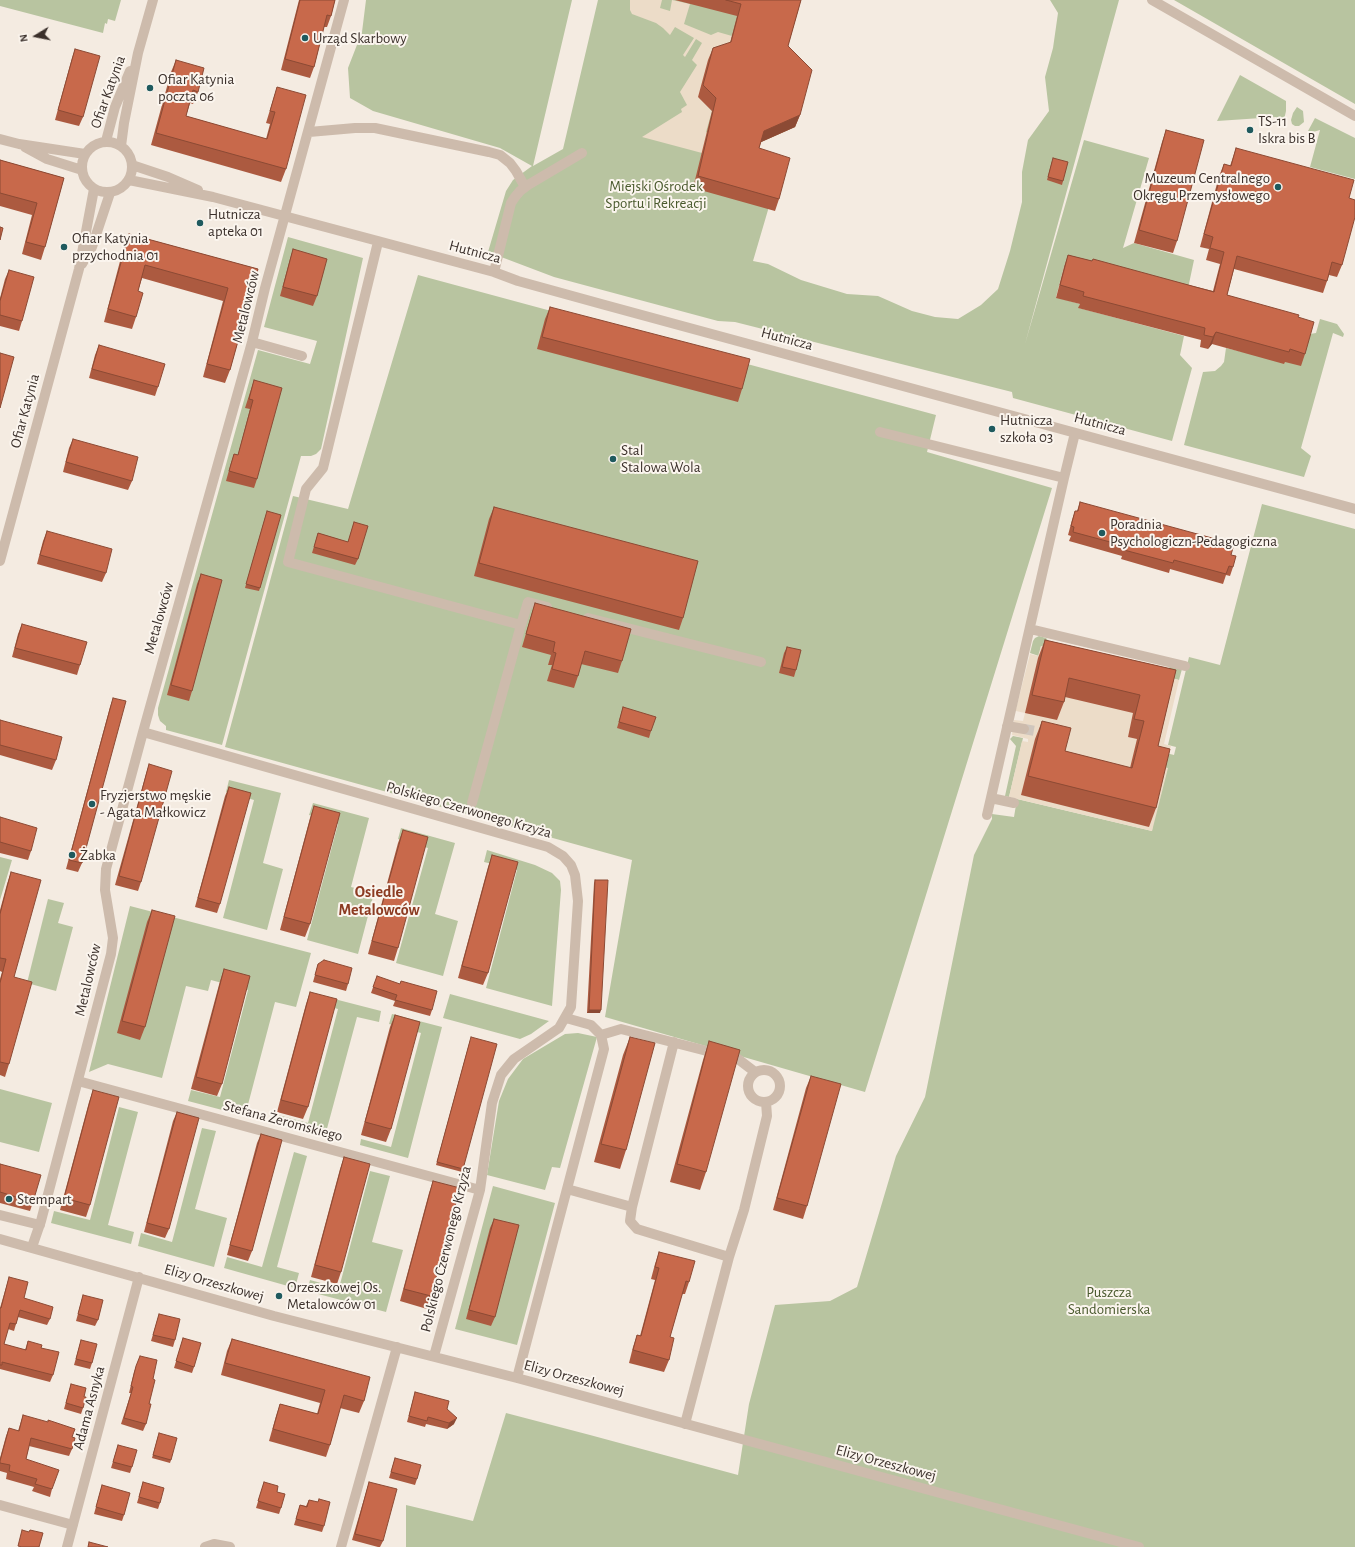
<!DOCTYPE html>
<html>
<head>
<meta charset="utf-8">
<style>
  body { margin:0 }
  #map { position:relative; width:1355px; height:1547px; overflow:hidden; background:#f4ebe1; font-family:"Alegreya Sans",sans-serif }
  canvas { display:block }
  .north { position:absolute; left:16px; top:16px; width:40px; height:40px; -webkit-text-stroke:3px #fbf5ee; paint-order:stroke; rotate:260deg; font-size:11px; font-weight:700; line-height:16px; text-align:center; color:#3b302b }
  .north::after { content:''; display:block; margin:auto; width:14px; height:18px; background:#3b302b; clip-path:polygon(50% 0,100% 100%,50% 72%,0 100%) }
</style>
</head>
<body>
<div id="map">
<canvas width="1355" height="1547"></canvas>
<div class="north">N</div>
</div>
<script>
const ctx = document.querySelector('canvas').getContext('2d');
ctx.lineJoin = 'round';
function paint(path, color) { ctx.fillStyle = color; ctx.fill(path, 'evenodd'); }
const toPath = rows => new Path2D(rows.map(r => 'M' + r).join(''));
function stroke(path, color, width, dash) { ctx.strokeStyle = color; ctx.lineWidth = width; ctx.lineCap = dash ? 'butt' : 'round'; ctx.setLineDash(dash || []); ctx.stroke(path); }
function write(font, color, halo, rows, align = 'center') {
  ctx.font = font + ' "Alegreya Sans",sans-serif'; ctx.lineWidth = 4; ctx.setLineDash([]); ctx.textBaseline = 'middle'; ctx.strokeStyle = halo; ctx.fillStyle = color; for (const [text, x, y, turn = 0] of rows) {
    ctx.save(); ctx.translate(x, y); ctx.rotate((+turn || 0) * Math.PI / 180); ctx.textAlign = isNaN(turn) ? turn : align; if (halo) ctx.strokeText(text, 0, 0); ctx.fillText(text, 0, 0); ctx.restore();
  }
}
const green = toPath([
  [0,0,121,0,115,21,108,19,107,24,105,23,103,33,0,6],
  [366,0,572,0,533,166,563,149,598,0,800,0,786,48,798,116,795,127,759,143,755,161,778,167,768,210,753,261,768,264,801,280,847,294,878,296,912,311,935,317,958,319,981,305,998,289,1010,251,1022,202,1022,172,1028,140,1049,111,1045,77,1053,48,1058,13,1050,0,1119,0,1025,344,1084,140,1149,158,1123,248,1134,243,1194,260,1186,298,1064,267,1056,297,1080,304,1079,308,1184,336,1180,355,1192,368,1172,441,1013,398,1012,392,735,322,718,321,554,277,488,252,506,191,513,180,532,166,500,148,373,111,350,98,348,68,362,32],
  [1174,0,1355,0,1355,104],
  [1240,75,1286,101,1286,111,1284,120,1279,122,1276,117,1217,121],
  [1297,107,1303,111,1304,122,1299,126,1295,126,1292,124,1291,120,1293,113],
  [1315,118,1355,138,1355,179,1310,167,1320,130,1313,132,1309,132,1308,131],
  [288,237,363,258,321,449,316,454,311,456,301,456,222,745,166,730,166,726,160,721,158,715,158,708,258,350,310,364,317,341,264,327],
  [418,275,936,415,927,452,1052,488,865,1092,605,1017,632,860,225,747,293,496,348,509],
  [1320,319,1337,324,1344,334,1343,337,1333,333,1301,448,1311,456,1304,477,1184,445,1203,372,1215,371,1221,366,1224,362,1226,348,1285,362,1310,334,1316,333],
  [1262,504,1355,529,1355,1547,406,1547,406,1505,473,1521,506,1413,590,1435,738,1475,749,1404,775,1305,830,1301,857,1287,896,1156,925,1097,974,855,992,819,992,814,1014,817,1017,799,1152,831,1158,766,1162,752,1174,755,1176,747,1168,745,1189,657,1220,665],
  [1039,636,1046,638,1051,644,1163,671,1170,667,1182,669,1179,680,1041,646,1039,656,1030,653,1033,641,1035,638],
  [1013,736,1023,738,1009,797,1005,796,1016,746,1010,739],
  [229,780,281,793,263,863,283,869,267,930,223,918,254,800,226,792],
  [313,803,369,818,351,887,374,893,358,954,307,940,338,824,309,815],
  [401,828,455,843,435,914,458,921,443,976,396,963,428,848,398,839],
  [487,850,535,865,552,873,560,881,561,890,552,1006,486,988,517,870,484,862],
  [0,857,12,860,0,900],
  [48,899,64,903,58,923,73,927,56,991,27,983],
  [130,906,311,953,296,1007,275,1002,245,1116,188,1101,191,1090,220,1097,248,990,211,980,208,991,186,986,162,1078,108,1064,89,1072],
  [311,993,381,1011,379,1022,357,1017,325,1136,276,1122,278,1115,308,1123,338,1009,308,1001],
  [450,994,549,1021,531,1034,520,1039,443,1018],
  [392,1014,442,1027,408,1158,360,1145,361,1139,391,1147,421,1033,389,1024],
  [578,1033,597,1037,560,1168,552,1167,545,1190,487,1175,499,1101,508,1079,523,1059,565,1034],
  [0,1089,52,1103,39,1152,0,1142],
  [119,1107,138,1112,108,1225,134,1232,131,1244,51,1223,54,1211,90,1220],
  [202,1128,216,1131,195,1209,227,1218,214,1267,138,1246,141,1233,172,1242],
  [294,1152,307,1156,277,1267,299,1273,295,1288,224,1268,227,1257,262,1267],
  [370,1171,390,1176,372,1242,403,1250,386,1312,307,1291,310,1280,339,1288],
  [493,1186,555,1203,517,1345,455,1329]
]);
const plaza = toPath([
  [630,0,662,0,660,8,670,11,672,0,690,4,684,24,711,35,718,32,732,36,727,54,699,97,712,111,706,132,723,138,702,153,642,137,682,112,681,109,687,105,680,92,697,65,692,60,702,43,696,39,685,57,683,55,694,38,675,27,670,35,663,28,656,23,632,14,630,10],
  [1041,646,1179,680,1164,744,1171,746,1169,753,1162,752,1158,766,1168,768,1152,831,1009,797,1022,741,1028,742,1028,739,1012,735,1014,720,1023,721,1025,713,1016,711,1016,709,1030,654,1038,656]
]);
const minorTunnel = toPath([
  [1024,729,1035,731]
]);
const minor = toPath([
  [1152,0,1355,116],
  [309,132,355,128,375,128,489,152,500,155,510,163,516,171,525,187],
  [0,139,19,144,85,154],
  [106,141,115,107,130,71],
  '82 167a25 25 0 1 1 50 0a25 25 0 1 1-50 0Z',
  [121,146,124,123,138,53,153,0],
  [25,147,47,159,82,170],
  [132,165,168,177,198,190],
  [129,180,213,197,494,272,518,281,605,305,1355,509],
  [378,242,323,468,306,489,288,562,521,625,472,803],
  [82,264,92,247,110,193],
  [494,272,511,203,515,197,520,191,528,185,582,153],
  [252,342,302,356],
  [880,432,1064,478],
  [0,561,79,269,94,189],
  [588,618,761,662],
  [521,625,528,602,547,607],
  [1030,629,1185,666],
  [1007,726,1024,729],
  [143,732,548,847,563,856,571,865,575,875,578,901,571,1007,559,1028,514,1059,501,1075,492,1103,480,1190,434,1356],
  [991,798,1014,803],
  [987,815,1064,478,1075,433],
  [601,1035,621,1029,738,1059,755,1072],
  [674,1042,632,1207,630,1221,637,1229,729,1257],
  '748 1086a16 16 0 1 1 32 0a16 16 0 1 1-32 0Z',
  [78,1081,480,1190],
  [567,1189,632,1207],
  [0,1215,40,1225],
  [0,1239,274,1316,517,1378,1139,1547],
  [32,1247,41,1221,111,954,113,938,105,890,106,869,143,732,252,342,265,288,344,0],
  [517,1378,604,1049,601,1035,591,1025,566,1018],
  [685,1424,729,1257,744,1210,767,1116,766,1102],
  [0,1505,73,1525],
  [67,1547,139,1277],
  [205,1547,214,1544,230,1547],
  [341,1547,397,1347]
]);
const wall = toPath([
  [299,0,335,0,331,16,327,27,324,27,314,67,310,78,281,70],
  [675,0,801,0,788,46,800,115,795,127,761,142,759,148,779,199,775,211,693,188,712,111,698,97,708,60,713,48,730,43,737,16],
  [75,49,83,117,79,126,55,120,72,58],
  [176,60,198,92,193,104,190,103,186,116,266,139,270,124,266,123,273,100,277,87,286,169,281,182,151,145,171,72],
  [1166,130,1177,241,1173,253,1134,243,1162,142],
  [1236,148,1349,198,1342,265,1337,277,1329,275,1323,293,1234,269,1227,295,1298,317,1305,354,1301,366,1285,362,1284,364,1212,344,1208,349,1200,347,1201,340,1078,308,1080,304,1056,298,1064,267,1068,255,1213,291,1220,264,1206,260,1209,249,1200,247,1219,176,1224,164,1230,166],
  [0,160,64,178,45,247,41,260,22,254,32,215,0,206],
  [1052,161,1063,181,1062,185,1047,180],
  [129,234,258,269,230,370,225,383,203,377,223,301,142,278,138,291,136,317,132,329,104,322,124,246],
  [293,249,317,296,313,306,280,296,290,259],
  [9,270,22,321,19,331,0,326,0,298,5,279],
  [550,307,742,389,738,402,537,349,545,319],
  [99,345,158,387,155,396,89,378,95,355],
  [254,380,257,479,254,488,226,481,231,463,234,454,238,455,250,409,245,408],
  [73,439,132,481,128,490,63,472,69,448],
  [1080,502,1231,555,1233,567,1230,576,1226,575,1223,584,1170,569,1169,573,1121,559,1122,556,1069,541,1071,536,1068,535,1072,520,1075,511,1077,511],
  [494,507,683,618,679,630,474,576,489,519],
  [266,514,260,588,259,591,245,588],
  [354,522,358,559,355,565,312,553,318,533,348,542],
  [47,531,106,573,102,582,37,564,43,541],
  [201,574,192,691,189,701,167,695,197,584],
  [535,603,622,661,618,673,581,664,578,676,574,688,547,681,552,665,548,665,551,655,522,647,531,616],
  [22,624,80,665,77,675,12,657,18,634],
  [1045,640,1176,670,1158,746,1156,808,1149,827,1021,795,1035,739,1042,721,1065,751,1130,768,1137,739,1128,737,1133,713,1065,697,1064,702,1057,720,1025,713,1038,658],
  [787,647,796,670,794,677,779,673,784,653],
  [113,698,82,863,78,872,66,869,110,707],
  [623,707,651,731,649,738,617,728],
  [0,720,56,760,52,770,0,755],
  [149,764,141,882,138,891,115,885,146,774],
  [229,787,220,904,217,913,195,907,225,796],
  [314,806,310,924,305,937,280,930,310,818],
  [0,817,31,851,28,860,0,853],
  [403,830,398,948,394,961,368,954,398,843],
  [492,855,488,973,483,985,458,978,488,867],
  [11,872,14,977,9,1064,5,1077,0,1075,0,979,2,972,0,971,0,910,7,884],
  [595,880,600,1013,587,1013,594,883],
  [152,910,145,1027,140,1040,117,1033,147,922],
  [318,964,348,984,346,991,313,982],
  [224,969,222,1084,217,1096,191,1089,220,981],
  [377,976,432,1010,430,1016,393,1006,395,1001,371,993],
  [310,992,308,1107,303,1119,277,1112,306,1004],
  [395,1015,391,1129,386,1142,361,1135,390,1027],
  [630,1037,626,1150,620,1169,594,1162,623,1055],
  [470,1040,463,1169,462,1172,436,1165],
  [709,1041,706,1172,700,1190,670,1182,703,1060],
  [811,1076,807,1206,803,1219,773,1210,806,1088],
  [93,1090,90,1205,86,1217,60,1210,89,1102],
  [177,1112,169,1229,165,1238,144,1232,173,1121],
  [261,1134,252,1251,248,1261,227,1255,257,1143],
  [344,1157,341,1272,337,1284,311,1277,340,1169],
  [0,1164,33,1202,30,1211,0,1203],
  [433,1181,431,1296,427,1309,400,1301,429,1193],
  [494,1219,495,1317,491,1326,466,1319,490,1228],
  [659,1252,689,1282,685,1294,682,1294,670,1337,669,1360,664,1372,629,1363,633,1347,637,1335,640,1336,655,1280,651,1279,655,1264],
  [9,1277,24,1298,50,1319,47,1325,18,1317,14,1331,8,1329,4,1344,25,1350,28,1341,41,1348,53,1375,50,1382,0,1369,0,1308],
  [83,1295,98,1320,95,1326,76,1321],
  [159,1314,175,1340,173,1347,151,1341],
  [183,1338,194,1367,192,1373,174,1368],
  [232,1339,364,1401,359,1413,340,1408,330,1445,326,1457,269,1441,276,1416,280,1404,317,1414,320,1403,221,1375,227,1351],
  [81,1340,92,1363,90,1369,74,1365],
  [140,1356,153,1379,146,1424,143,1431,121,1424,131,1393,129,1393,134,1372],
  [71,1384,84,1397,83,1408,81,1414,64,1409],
  [415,1392,447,1409,454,1424,447,1429,426,1424,425,1427,407,1422],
  [23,1415,72,1437,72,1449,69,1456,29,1446,26,1459,52,1489,50,1497,32,1491,34,1487,6,1479,7,1473,0,1471,0,1458,6,1436,9,1428,18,1431],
  [158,1436,171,1460,170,1463,152,1458],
  [118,1445,132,1467,130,1473,111,1468],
  [395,1458,417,1479,415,1485,389,1478],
  [143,1482,160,1503,158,1509,137,1503],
  [264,1482,281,1508,279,1514,256,1508],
  [369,1482,383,1541,380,1547,378,1547,352,1540],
  [102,1485,124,1515,122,1521,94,1514],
  [309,1500,324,1526,322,1532,294,1525,300,1505,306,1506]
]);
const shadedWall = toPath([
  [800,115,795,127,759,143,764,131],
  [1216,332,1212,344,1208,349,1213,337],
  [589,1010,601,1010,600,1013,587,1013],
  [457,1418,454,1424,447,1429,449,1423]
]);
const building = toPath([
  [300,0,335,0,331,16,327,15,314,67,285,59,300,0],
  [726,0,801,0,788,46,812,70,800,115,764,131,759,148,790,158,779,199,698,176,716,98,703,85,713,48,731,42,741,4,726,0],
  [75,49,100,56,83,117,58,110,75,49],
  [176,60,204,68,198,92,193,90,186,116,267,139,275,112,270,111,277,87,306,95,286,169,156,133,176,60],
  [1166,130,1204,140,1177,241,1139,230,1166,130],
  [1236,148,1354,180,1349,198,1355,200,1355,217,1342,265,1332,262,1327,281,1237,256,1227,295,1299,315,1298,317,1314,322,1305,354,1290,349,1289,352,1216,332,1213,337,1204,335,1205,328,1083,296,1084,292,1060,285,1068,255,1092,261,1093,259,1214,292,1224,252,1210,248,1213,237,1204,234,1224,164,1231,166,1236,148],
  [1053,158,1068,162,1063,181,1048,177,1053,158],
  [0,160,64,178,45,247,26,242,37,203,0,193,0,160],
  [0,227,3,228,0,240,0,227],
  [129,234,258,269,230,370,207,364,228,288,145,265,138,291,143,293,136,317,108,309,129,234],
  [293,249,327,259,317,296,283,287,293,249],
  [9,270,34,277,22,321,0,315,0,301,9,270],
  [550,307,750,359,742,389,542,337,550,307],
  [99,345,165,364,158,387,92,369,99,345],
  [0,353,14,357,0,408,0,353],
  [254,380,282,388,257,479,229,471,234,454,238,455,253,400,249,399,254,380],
  [73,439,138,457,132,481,66,462,73,439],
  [1080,502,1234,544,1231,555,1236,556,1233,567,1229,566,1226,574,1174,560,1173,563,1124,550,1125,546,1073,532,1074,527,1071,526,1075,511,1078,511,1080,502],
  [494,507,698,561,683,618,479,563,494,507],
  [267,511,281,515,260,588,246,584,267,511],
  [354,522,368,526,358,559,314,547,318,533,348,542,354,522],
  [47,531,112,549,106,573,40,555,47,531],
  [201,574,222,580,192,691,171,685,201,574],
  [535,603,631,629,622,661,585,651,578,676,552,669,556,653,553,652,555,642,526,634,535,603],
  [22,624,87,642,80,665,15,648,22,624],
  [1045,640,1176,670,1158,746,1170,749,1156,808,1028,776,1042,721,1071,728,1065,751,1132,768,1144,721,1134,719,1140,695,1069,678,1064,702,1032,695,1045,640],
  [787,647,801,650,796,670,782,667,787,647],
  [113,698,126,701,82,863,69,860,113,698],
  [623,707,656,717,651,731,619,722,623,707],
  [0,720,62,737,56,760,0,745,0,720],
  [149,764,172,771,141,882,119,876,149,764],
  [229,787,251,793,220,904,198,898,229,787],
  [314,806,340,813,310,924,284,917,314,806],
  [0,817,37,828,31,851,0,842,0,817],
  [403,830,428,837,398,948,372,941,403,830],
  [492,855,518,862,488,973,462,966,492,855],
  [11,872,41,880,14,977,32,982,9,1064,0,1062,0,983,6,959,0,958,0,914,11,872],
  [595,880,608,880,601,1010,589,1010,595,880],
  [152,910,175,916,145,1027,122,1021,152,910],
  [324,960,352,968,348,984,315,975,318,964,324,960],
  [224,969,250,976,222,1084,196,1077,224,969],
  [377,976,400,984,401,981,437,991,432,1010,395,1000,397,995,373,987,377,976],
  [310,992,337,999,308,1107,281,1100,310,992],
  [395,1015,420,1022,391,1129,365,1122,395,1015],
  [471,1037,497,1044,463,1169,437,1162,471,1037],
  [630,1037,655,1043,626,1150,601,1144,630,1037],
  [709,1041,740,1050,706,1172,677,1164,709,1041],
  [811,1076,841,1084,807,1206,777,1198,811,1076],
  [93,1090,119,1097,90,1205,64,1198,93,1090],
  [177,1112,199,1118,169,1229,147,1223,177,1112],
  [261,1134,282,1140,252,1251,230,1245,261,1134],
  [344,1157,370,1164,341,1272,315,1265,344,1157],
  [0,1164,41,1175,33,1202,0,1192,0,1164],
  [433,1181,460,1188,431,1296,404,1289,433,1181],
  [494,1219,519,1225,495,1317,469,1310,494,1219],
  [659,1252,695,1261,689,1282,686,1281,670,1337,674,1338,669,1360,633,1350,637,1335,641,1336,659,1268,655,1267,659,1252],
  [9,1277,28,1282,24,1298,53,1307,50,1319,20,1310,16,1324,10,1323,4,1344,26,1350,28,1341,42,1345,41,1348,59,1352,53,1375,2,1362,2,1365,0,1365,0,1308,1,1308,9,1277],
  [83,1295,103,1300,98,1320,78,1314,83,1295],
  [159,1314,180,1319,175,1340,153,1335,159,1314],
  [183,1338,201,1343,194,1367,176,1361,183,1338],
  [232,1339,370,1377,364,1401,344,1395,330,1445,273,1429,280,1404,318,1414,325,1390,225,1363,232,1339],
  [81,1340,97,1344,92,1363,76,1359,81,1340],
  [140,1356,157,1360,153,1379,155,1380,149,1404,151,1404,146,1424,124,1418,133,1387,131,1386,136,1366,140,1356],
  [71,1384,86,1388,84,1397,86,1397,83,1408,66,1403,71,1384],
  [415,1392,449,1401,447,1409,457,1418,449,1423,428,1417,427,1421,409,1416,415,1392],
  [23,1415,48,1422,48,1420,75,1429,72,1437,75,1438,72,1449,31,1438,26,1459,59,1470,52,1489,35,1484,37,1479,9,1471,10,1465,0,1463,0,1461,9,1428,19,1431,23,1415],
  [159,1433,177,1438,171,1460,153,1455,159,1433],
  [118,1445,137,1450,132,1467,113,1462,118,1445],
  [395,1458,421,1465,417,1479,391,1472,395,1458],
  [143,1482,164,1488,160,1503,139,1497,143,1482],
  [264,1482,278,1486,277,1492,285,1494,281,1508,258,1501,264,1482],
  [369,1482,397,1489,383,1541,355,1534,369,1482],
  [102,1485,130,1493,124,1515,96,1507,102,1485],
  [319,1499,330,1502,324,1526,296,1519,300,1505,307,1507,309,1500,318,1502,319,1499],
  [22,1530,29,1532,30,1530,43,1533,39,1547,22,1547,18,1546,22,1530],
  [89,1542,108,1547,88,1547,89,1542]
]);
const markers = [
  [305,38,4,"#1f5a5e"],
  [150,88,4,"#1f5a5e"],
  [1250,130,4,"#1f5a5e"],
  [1278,187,4,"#1f5a5e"],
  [200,223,4,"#1f5a5e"],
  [64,247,4,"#1f5a5e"],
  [992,429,4,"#1f5a5e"],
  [613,459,4,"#1f5a5e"],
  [1102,533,4,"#1f5a5e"],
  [92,804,4,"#1f5a5e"],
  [72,855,4,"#1f5a5e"],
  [9,1199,4,"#1f5a5e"],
  [279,1296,4,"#1f5a5e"]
];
const poiNames = [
  ["Urząd Skarbowy",313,38],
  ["Ofiar Katynia",158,79],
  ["poczta 06",158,96],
  ["TS-11",1258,121],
  ["Iskra bis B",1258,138],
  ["Muzeum Centralnego",1270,178,"right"],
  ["Okręgu Przemysłowego",1270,195,"right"],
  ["Hutnicza",208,214],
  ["apteka 01",208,231],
  ["Ofiar Katynia",72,238],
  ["przychodnia 01",72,255],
  ["Hutnicza",1000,420],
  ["szkoła 03",1000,437],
  ["Stal",621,450],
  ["Stalowa Wola",621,467],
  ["Poradnia",1110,524],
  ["Psychologiczn-Pedagogiczna",1110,541],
  ["Fryzjerstwo męskie",100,795],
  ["- Agata Małkowicz",100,812],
  ["Żabka",80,855],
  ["Stempart",17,1199],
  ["Orzeszkowej Os.",287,1287],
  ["Metalowców 01",287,1304]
];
const streetNames = [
  ["Ofiar Katynia",108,92,-70],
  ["Hutnicza",475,252,15],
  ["Metalowców",246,307,-76],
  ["Hutnicza",787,339,15],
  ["Ofiar Katynia",25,411,-75],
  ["Hutnicza",1100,424,15],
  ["Metalowców",159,618,-74],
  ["Polskiego Czerwonego Krzyża",469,810,16],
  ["Metalowców",88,980,-77],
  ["Stefana Żeromskiego",283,1121,15],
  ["Polskiego Czerwonego Krzyża",446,1249,-76],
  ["Elizy Orzeszkowej",214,1283,16],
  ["Elizy Orzeszkowej",574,1378,15],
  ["Adama Asnyka",89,1408,-75],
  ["Elizy Orzeszkowej",886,1463,15]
];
const parkNames = [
  ["Miejski Ośrodek",656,186],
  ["Sportu i Rekreacji",656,203],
  ["Puszcza",1109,1292],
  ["Sandomierska",1109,1309]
];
const neighbourhoodNames = [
  ["Osiedle",379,892],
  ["Metalowców",379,910]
];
paint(green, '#b8c4a0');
paint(plaza, '#ecdcc8');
stroke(minorTunnel, '#cfc6bd', 10, [10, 5]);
stroke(minor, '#cdbbac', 10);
paint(wall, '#ac5a40');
paint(shadedWall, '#8c4a34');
paint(building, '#c8694b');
stroke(building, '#8c4a34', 1);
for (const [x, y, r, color] of markers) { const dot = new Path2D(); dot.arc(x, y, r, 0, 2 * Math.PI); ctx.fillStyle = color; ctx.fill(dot); stroke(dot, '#fbf5ee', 1.5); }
write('15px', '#3b302b', '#fbf5ee', poiNames, 'left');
write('15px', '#3b302b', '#fbf5ee', streetNames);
write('15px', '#4a5a2e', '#fbf5ee', parkNames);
write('bold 16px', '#8c3b22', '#fbf5ee', neighbourhoodNames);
</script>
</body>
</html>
